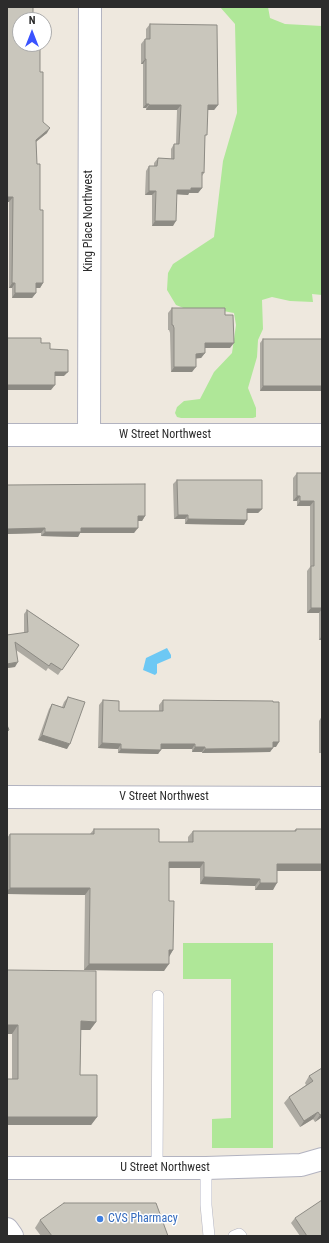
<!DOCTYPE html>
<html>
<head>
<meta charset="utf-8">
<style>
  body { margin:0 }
  #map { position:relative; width:329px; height:1243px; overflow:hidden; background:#eee8de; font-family:"Roboto Condensed",sans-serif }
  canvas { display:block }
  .frame { position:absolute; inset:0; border:8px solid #2c2c2c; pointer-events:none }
  .north { position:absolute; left:12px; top:12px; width:40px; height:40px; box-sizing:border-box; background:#fff; border:1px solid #ababab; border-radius:50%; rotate:0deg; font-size:11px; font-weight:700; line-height:16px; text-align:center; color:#2c2c2c }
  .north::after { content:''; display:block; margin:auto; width:14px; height:18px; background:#3a53ff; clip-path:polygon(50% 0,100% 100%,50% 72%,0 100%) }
</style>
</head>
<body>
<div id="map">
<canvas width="329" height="1243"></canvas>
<div class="frame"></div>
<div class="north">N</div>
</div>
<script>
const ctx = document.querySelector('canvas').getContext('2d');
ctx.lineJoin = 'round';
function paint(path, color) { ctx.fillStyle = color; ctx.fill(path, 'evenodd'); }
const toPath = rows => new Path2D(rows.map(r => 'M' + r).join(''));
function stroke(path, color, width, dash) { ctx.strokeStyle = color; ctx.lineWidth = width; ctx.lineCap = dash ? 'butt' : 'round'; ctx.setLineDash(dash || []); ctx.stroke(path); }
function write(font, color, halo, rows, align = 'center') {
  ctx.font = font + ' "Roboto Condensed",sans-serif'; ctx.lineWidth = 3; ctx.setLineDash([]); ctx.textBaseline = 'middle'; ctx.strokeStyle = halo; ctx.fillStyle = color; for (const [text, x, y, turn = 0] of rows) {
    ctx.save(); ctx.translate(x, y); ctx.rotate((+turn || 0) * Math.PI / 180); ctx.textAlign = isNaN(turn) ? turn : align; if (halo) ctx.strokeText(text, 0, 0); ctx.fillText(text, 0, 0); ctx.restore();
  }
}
const green = toPath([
  [220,7,268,7,270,18,285,24,322,26,322,295,312,294,313,302,290,301,272,297,262,300,263,329,258,340,257,357,248,388,256,408,256,417,253,418,181,418,177,417,175,413,177,407,184,401,200,399,214,372,232,353,236,325,234,313,207,308,186,309,176,305,167,290,168,273,173,264,214,237,223,161,237,113,235,24],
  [183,943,273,943,273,1148,212,1148,212,1119,231,1118,231,979,183,979]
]);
const water = toPath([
  [167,648,171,655,171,658,157,664,157,673,155,675,143,670,146,658]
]);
const service = toPath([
  [157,1168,158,996],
  [206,1168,206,1205,209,1236],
  [234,1236,239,1234,241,1236]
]);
const minor = toPath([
  [89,435,90,7],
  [7,797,322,798],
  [7,1168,206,1168,301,1165,322,1159]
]);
const tertiary = toPath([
  [7,435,322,435]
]);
const secondary = toPath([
  [7,1229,12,1236]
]);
const wall = toPath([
  [20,20,40,72,43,122,47,133,36,142,37,164,40,210,43,283,40,288,36,288,36,293,32,298,12,298,12,288,9,288,9,202,7,202],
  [150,24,218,105,214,110,208,110,205,138,204,173,202,176,202,188,198,193,189,193,188,195,176,194,173,226,152,226,152,195,145,195,146,171,149,166,154,166,154,163,158,158,171,159,171,149,174,144,176,144,177,110,146,110,146,108,143,108,143,64,141,64,141,44,145,39,146,39,146,29],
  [172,308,225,315,230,348,205,348,205,353,201,358,196,358,192,372,171,372,170,333,169,330,168,330,168,313],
  [263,339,322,391,260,391,260,343],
  [297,473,322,473,322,670,322,640,319,640,319,613,307,613,307,571,310,567,310,506,297,506,297,501,293,501,293,478],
  [177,480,262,509,258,513,247,513,244,525,185,524,185,519,174,519,173,484],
  [7,485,145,516,142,521,138,521,134,533,80,533,78,537,41,536,41,533,7,534],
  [27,610,79,645,58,675,48,668,46,671,16,650,15,667,7,668,7,635,24,633,24,614],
  [68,697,67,749,38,740,49,709,52,704,62,707,64,702],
  [103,700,119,711,159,711,159,705,163,700,276,747,273,747,270,752,202,753,202,752,192,752,192,749,161,749,158,754,118,753,118,749,98,748,99,705],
  [322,716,322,753,319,753,319,721],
  [94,829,159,842,188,842,188,837,193,831,294,831,296,829,322,829,322,871,277,871,273,890,255,890,255,886,200,884,200,868,169,868,169,901,173,950,169,956,164,971,84,970,85,895,7,894,7,838,10,834,90,834],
  [7,970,96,1022,90,1030,81,1030,80,1075,97,1117,91,1125,7,1125,12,1079,12,1034,7,1034],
  [322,1068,322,1117,315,1122,313,1119,300,1127,284,1103,289,1097,306,1085,305,1083,309,1076],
  [295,1218,322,1236,300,1236,291,1223],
  [40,1220,168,1236,41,1236,35,1228]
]);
const shadedWall = toPath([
  [145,59,146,59,143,64,141,64],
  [146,104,149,104,146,108,143,108],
  [149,105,181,105,177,110,146,110],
  [208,105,218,105,214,110,204,110],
  [50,128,47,133,33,144,36,140],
  [191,188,202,188,198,193,189,193,188,195,173,194,177,190],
  [149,191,156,191,152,195,145,195],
  [7,197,13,197,9,202,7,202],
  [155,221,176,221,173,226,152,226],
  [12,283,15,283,12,288,9,288],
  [36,283,43,283,40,288,32,288],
  [15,293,36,293,32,298,12,298],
  [205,343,234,343,230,348,201,348],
  [205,353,201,358,192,359,196,354],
  [174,367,196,367,192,372,171,372],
  [55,372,68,372,64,376,51,376],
  [7,385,55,385,51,390,7,390],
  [263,386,322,386,322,391,260,391],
  [297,496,300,496,297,501,293,501],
  [300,501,314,501,310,506,297,506],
  [247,509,262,509,258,513,244,513],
  [178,515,188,515,185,519,174,519],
  [138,516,145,516,142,521,134,521],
  [188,519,247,520,244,525,185,524],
  [45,528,41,533,7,534,7,529],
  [81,528,138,528,134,533,80,533,78,537,41,536,45,532],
  [311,608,322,608,322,609,319,613,307,613],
  [322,636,322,640,319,640],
  [18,662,15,667,7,668,7,664],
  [42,735,70,744,67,749,38,740],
  [273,742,279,742,276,747,270,747],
  [102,743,121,744,118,749,98,748],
  [161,744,195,744,192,749,158,749],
  [195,747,205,747,202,752,192,752],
  [273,748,270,752,202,753,205,749],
  [121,749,161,750,158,754,118,753],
  [169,862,204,862,200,868,165,868],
  [277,864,322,864,322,871,273,871],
  [204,877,260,879,255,886,200,884],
  [260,883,277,883,273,890,255,890],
  [10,888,90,888,85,895,7,894,7,891],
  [169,950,173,950,169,957],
  [89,964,169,964,164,971,84,970],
  [81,1021,96,1022,90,1030,75,1030],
  [7,1025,18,1025,12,1034,7,1034],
  [318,1112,313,1119,300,1127,304,1121],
  [322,1114,322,1117,315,1122,320,1115],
  [7,1117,97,1117,91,1125,7,1125]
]);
const building = toPath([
  [7,7,33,7,33,20,20,20,20,44,40,44,40,72,43,72,43,122,50,128,36,140,37,164,40,164,40,210,43,210,43,283,36,283,36,293,15,293,15,283,12,283,13,197,7,197,7,7],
  [150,24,217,25,218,105,208,105,207,135,205,135,204,173,202,172,202,188,191,188,191,190,177,190,176,221,155,221,156,191,149,191,149,166,157,166,158,158,174,159,174,144,179,144,181,105,149,105,149,104,146,104,146,59,145,59,145,39,150,39,150,24],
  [172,308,225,308,225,315,233,315,234,343,205,343,205,353,196,354,196,367,174,367,174,328,173,325,172,325,172,308],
  [7,338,41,338,41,343,50,343,50,349,68,350,68,372,55,372,55,385,7,385,7,338],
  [263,339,322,339,322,386,263,386,263,339],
  [297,473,322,473,322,608,311,608,311,566,314,566,314,501,300,501,300,496,297,496,297,473],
  [177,480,262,480,262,509,247,509,247,520,188,519,188,515,178,515,177,480],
  [145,484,145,516,138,516,138,528,81,528,81,532,45,532,45,528,7,529,7,485,145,484],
  [27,610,79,645,62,670,51,663,49,666,15,642,18,662,7,664,7,635,28,632,27,610],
  [68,697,85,702,70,744,42,735,52,704,64,708,68,697],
  [103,700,119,701,119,711,163,711,163,700,273,701,273,702,279,702,279,742,273,742,273,748,205,749,205,747,195,747,195,744,161,744,161,750,121,749,121,744,102,743,103,700],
  [7,725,9,730,7,731,7,725],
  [94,829,159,829,159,842,193,842,193,831,296,831,296,829,322,829,322,864,277,864,277,883,260,883,260,879,204,877,204,862,169,862,169,901,174,901,173,950,169,950,169,964,89,964,90,888,10,888,10,834,94,834,94,829],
  [7,970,8,970,96,971,96,1022,81,1021,80,1075,97,1075,97,1117,7,1117,7,1079,18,1079,18,1025,7,1025,7,970],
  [322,1068,322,1114,320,1115,318,1112,304,1121,289,1097,313,1081,309,1076,322,1068],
  [322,1200,322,1236,307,1236,295,1218,322,1200],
  [64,1203,156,1203,168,1236,52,1236,40,1220,64,1203]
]);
const markers = [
  [100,1219,4,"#3f7fe0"]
];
const streetNames = [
  ["King Place Northwest",89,221,-90],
  ["W Street Northwest",165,435],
  ["V Street Northwest",164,797],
  ["U Street Northwest",165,1168]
];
const shopNames = [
  ["CVS Pharmacy",108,1219]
];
paint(green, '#afe798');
paint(water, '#6dc8f4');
stroke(service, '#b2b3c0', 12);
stroke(minor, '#b2b3c0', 24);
stroke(tertiary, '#b2b3c0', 24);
stroke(secondary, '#b2b3c0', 24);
stroke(service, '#fff', 11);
stroke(minor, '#fff', 22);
stroke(tertiary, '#fff', 22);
stroke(secondary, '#fff', 22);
paint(wall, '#adaaa2');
paint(shadedWall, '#8d8b84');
paint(building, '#c9c6bc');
stroke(building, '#8d8b84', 1);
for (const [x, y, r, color] of markers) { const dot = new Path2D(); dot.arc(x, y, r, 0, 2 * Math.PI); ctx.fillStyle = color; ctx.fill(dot); stroke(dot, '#fff', 1.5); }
write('12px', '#2c2c2c', '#fff', streetNames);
write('12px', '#366cbe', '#fff', shopNames, 'left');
</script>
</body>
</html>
